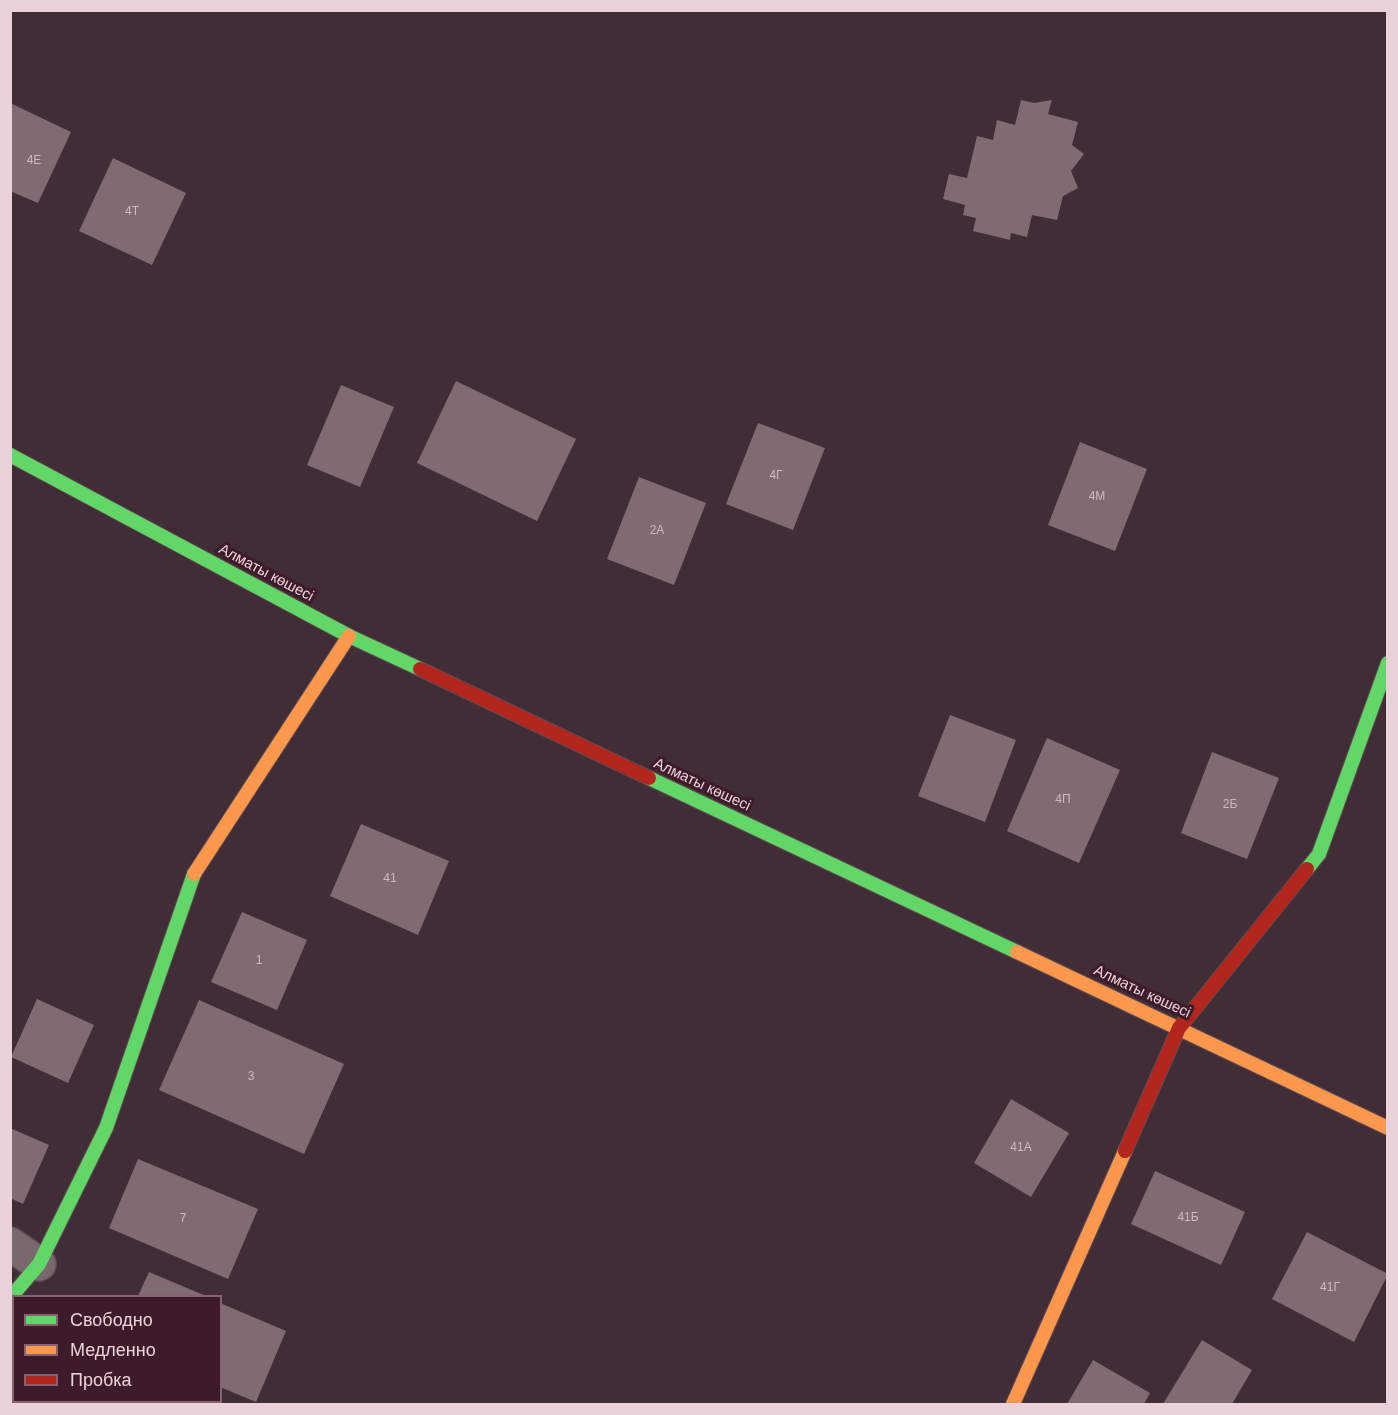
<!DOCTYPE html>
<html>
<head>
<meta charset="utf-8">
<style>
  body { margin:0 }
  #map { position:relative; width:1398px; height:1415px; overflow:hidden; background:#412d35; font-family:Helvetica,sans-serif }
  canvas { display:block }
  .frame { position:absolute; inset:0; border:12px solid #ead2da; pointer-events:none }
  .legend { position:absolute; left:12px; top:1295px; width:210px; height:108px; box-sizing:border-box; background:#3e1b29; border:2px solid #836470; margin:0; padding:8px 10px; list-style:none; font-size:18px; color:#ead2da }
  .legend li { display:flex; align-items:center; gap:12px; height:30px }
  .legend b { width:30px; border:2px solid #836470 }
</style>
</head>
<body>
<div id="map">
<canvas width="1398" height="1415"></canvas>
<div class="frame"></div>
<ul class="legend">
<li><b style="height:8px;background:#63d668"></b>Свободно</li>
<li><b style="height:8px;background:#ff974d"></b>Медленно</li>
<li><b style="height:8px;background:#b3261e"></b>Пробка</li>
</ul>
</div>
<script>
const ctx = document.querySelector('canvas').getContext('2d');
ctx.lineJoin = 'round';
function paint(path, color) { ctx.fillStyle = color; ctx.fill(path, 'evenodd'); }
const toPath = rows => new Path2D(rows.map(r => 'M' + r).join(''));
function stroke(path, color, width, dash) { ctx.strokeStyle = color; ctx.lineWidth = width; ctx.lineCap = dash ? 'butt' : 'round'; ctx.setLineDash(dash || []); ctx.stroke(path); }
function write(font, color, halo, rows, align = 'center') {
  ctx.font = font + ' Helvetica,sans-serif'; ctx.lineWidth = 6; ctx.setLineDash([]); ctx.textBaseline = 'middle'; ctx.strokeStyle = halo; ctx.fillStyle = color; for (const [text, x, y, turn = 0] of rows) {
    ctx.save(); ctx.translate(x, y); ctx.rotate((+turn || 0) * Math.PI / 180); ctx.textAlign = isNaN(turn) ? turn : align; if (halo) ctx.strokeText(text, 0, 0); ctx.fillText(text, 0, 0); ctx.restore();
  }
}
const building = toPath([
  [1021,100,1034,103,1052,100,1048,114,1078,122,1072,145,1084,154,1071,171,1078,188,1063,196,1057,220,1032,215,1027,237,1011,233,1010,240,973,231,976,218,963,215,965,205,943,199,949,174,967,178,977,136,993,140,997,120,1015,125],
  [10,103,71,132,38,203,10,191],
  [113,158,186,193,152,265,79,231],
  [456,381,576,439,537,521,417,463],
  [341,385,394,407,360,487,307,465],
  [758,423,825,448,793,530,726,504],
  [1080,442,1147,469,1115,551,1048,525],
  [639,477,706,503,674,585,607,559],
  [950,715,1016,740,985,822,918,796],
  [1047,738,1120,770,1079,863,1007,831],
  [1212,752,1279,778,1247,859,1181,833],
  [361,824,449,861,418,935,330,896],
  [242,912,307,940,277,1010,211,982],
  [37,999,94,1025,68,1083,11,1057],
  [199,1000,344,1064,304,1154,159,1090],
  [1011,1099,1069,1133,1031,1197,974,1163],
  [10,1128,49,1145,23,1204,10,1198],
  [138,1159,258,1209,228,1279,109,1228],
  [1155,1171,1245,1212,1221,1265,1131,1224],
  [1307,1232,1388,1274,1354,1342,1272,1299],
  [149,1272,206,1296,138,1296],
  [220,1303,286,1331,256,1402,220,1387],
  [1202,1340,1252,1370,1232,1404,1163,1404],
  [1093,1360,1150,1393,1144,1404,1067,1404]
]);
const street = toPath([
  [10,1244,39,1264]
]);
const fast = toPath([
  [10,455,349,636,420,669],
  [649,778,1017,952],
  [1307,869,1319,854,1388,663],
  [10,1298,39,1264,106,1128,194,874]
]);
const slow = toPath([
  [194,874,349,636],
  [1017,952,1388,1128],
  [1013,1404,1125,1151]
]);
const jam = toPath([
  [420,669,649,778],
  [1125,1151,1179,1028,1307,869]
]);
const numberNames = [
  ["4Е",34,161],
  ["4Т",132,212],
  ["4Г",776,476],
  ["4М",1097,497],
  ["2А",657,531],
  ["4П",1063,800],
  ["2Б",1230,805],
  ["41",390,879],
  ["1",259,961],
  ["3",251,1077],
  ["41А",1021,1148],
  ["41Б",1188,1218],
  ["7",183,1219],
  ["41Г",1330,1288]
];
const streetNames = [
  ["Алматы көшесі",266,573,28],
  ["Алматы көшесі",702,785,25],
  ["Алматы көшесі",1142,992,25]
];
paint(building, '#816b73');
stroke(street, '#5d4b52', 36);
stroke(fast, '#5d4b52', 16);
stroke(slow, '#5d4b52', 16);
stroke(jam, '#5d4b52', 16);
stroke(street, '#78696f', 33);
stroke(fast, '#63d668', 14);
stroke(slow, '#ff974d', 14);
stroke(jam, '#b3261e', 14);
write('12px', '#d0b8c0', null, numberNames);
write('15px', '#ead2da', '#3e1b29', streetNames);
</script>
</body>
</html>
